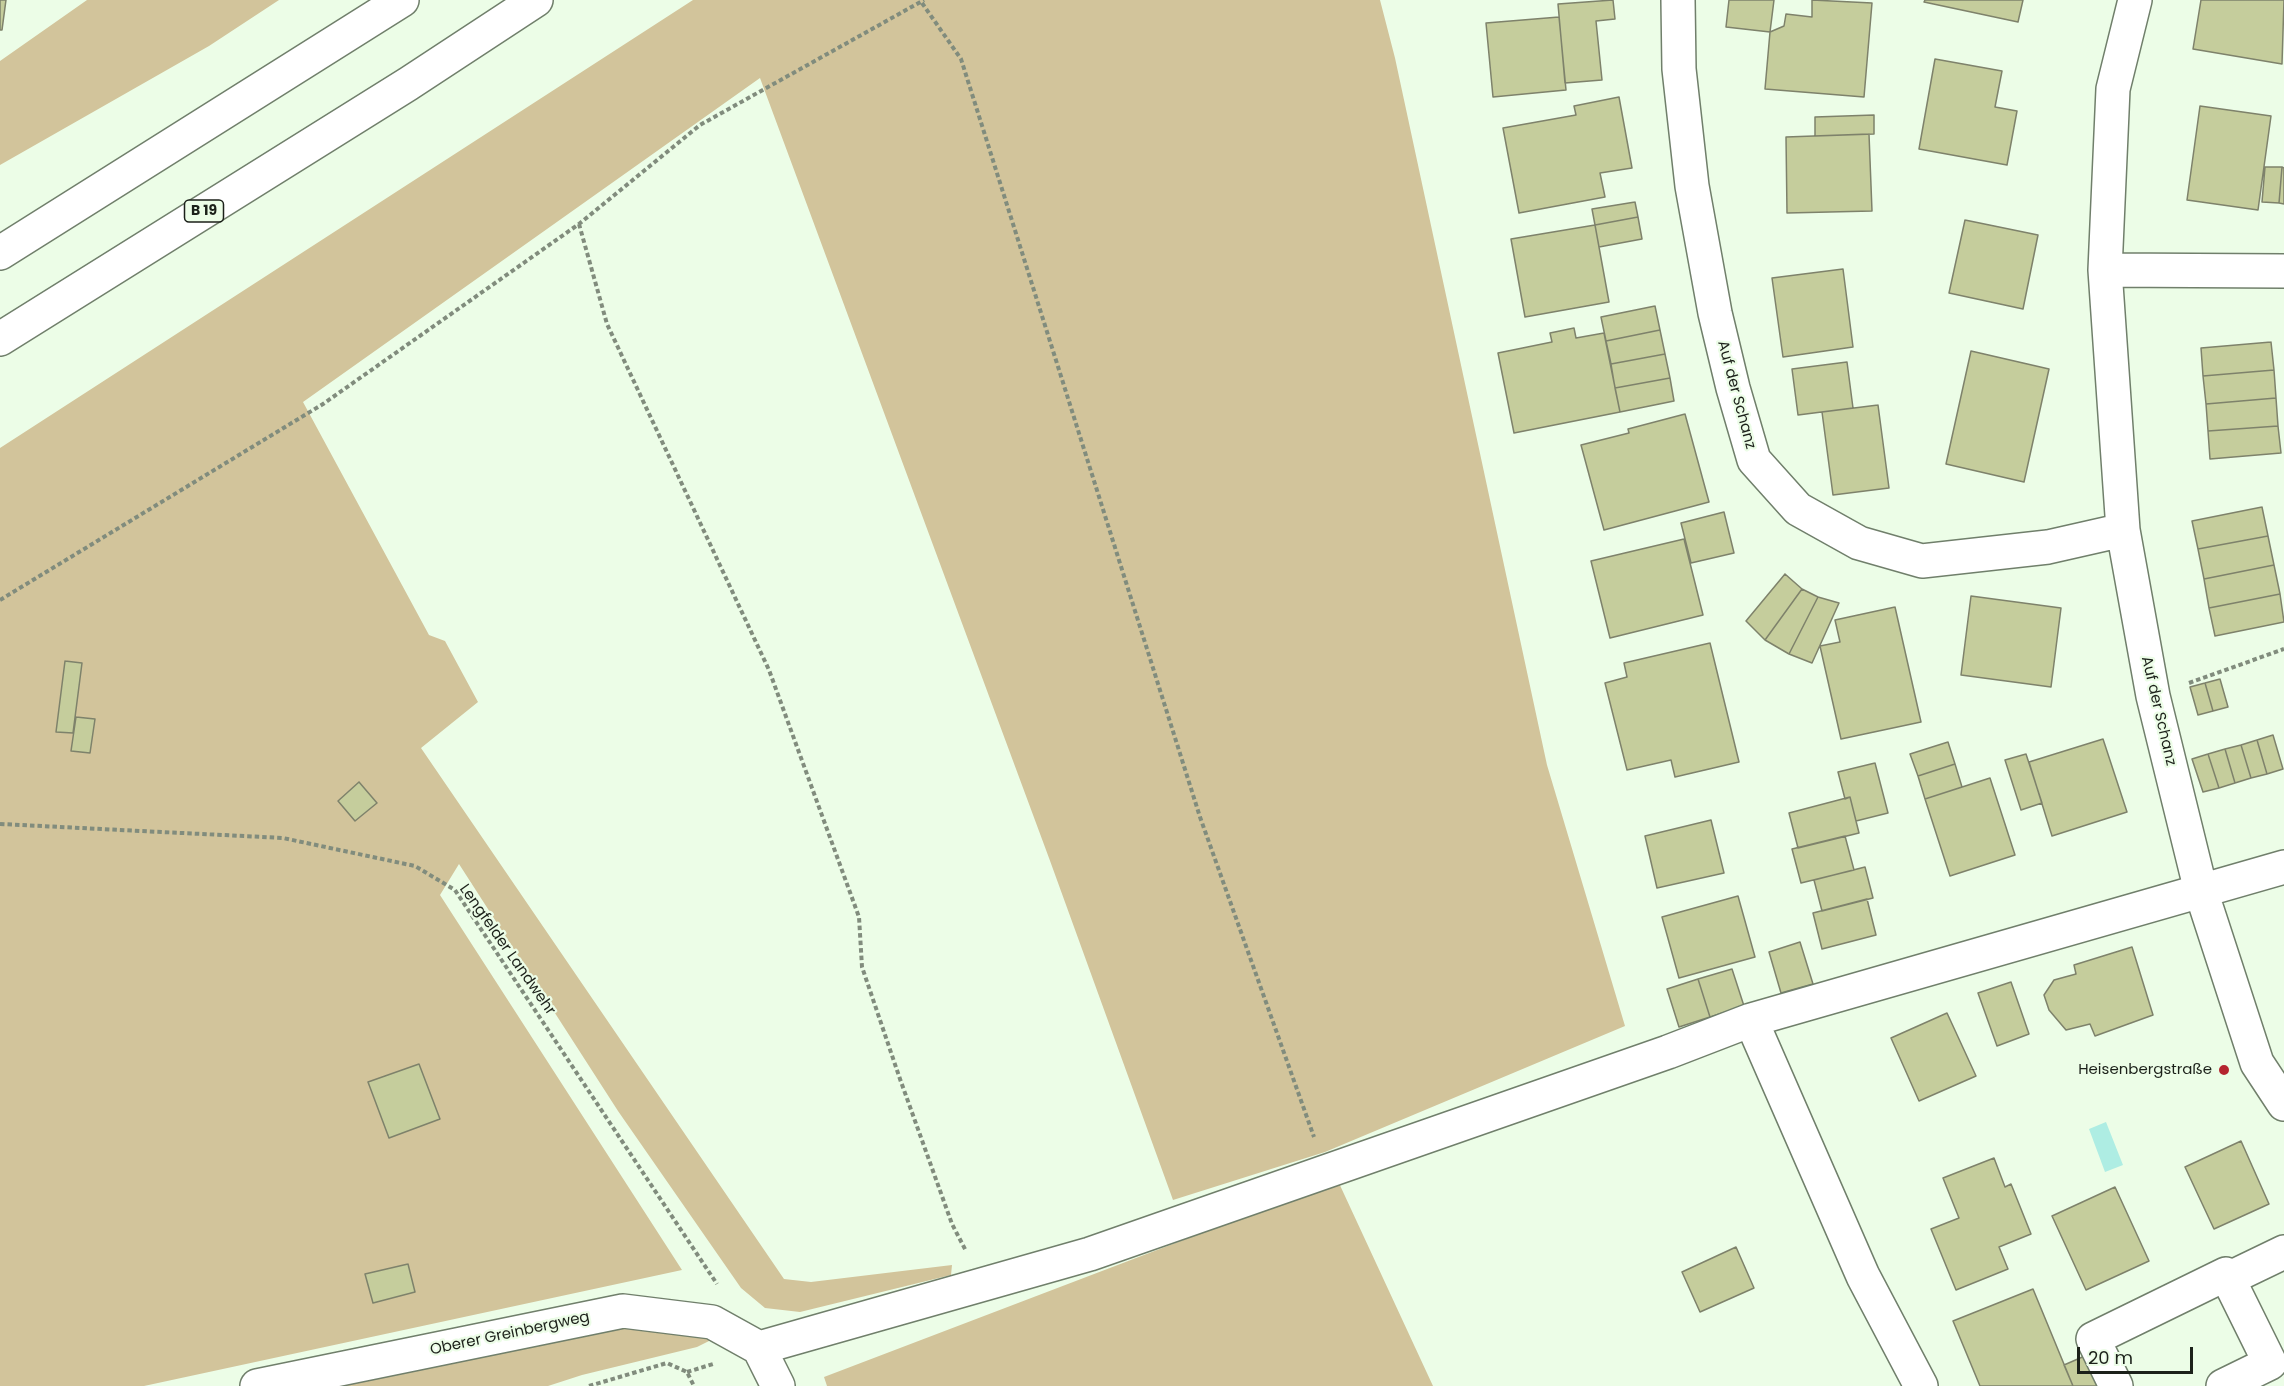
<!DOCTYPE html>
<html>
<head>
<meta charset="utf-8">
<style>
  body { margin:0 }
  #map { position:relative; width:2284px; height:1386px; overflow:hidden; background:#ecfde7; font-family:Poppins,sans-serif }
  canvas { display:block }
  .scale { position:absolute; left:2077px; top:1347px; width:116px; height:27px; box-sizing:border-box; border:3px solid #1c211a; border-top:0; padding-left:8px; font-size:18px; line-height:21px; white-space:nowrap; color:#1c211a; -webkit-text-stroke:4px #ecfde7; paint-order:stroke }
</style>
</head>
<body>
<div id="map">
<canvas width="2284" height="1386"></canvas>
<div class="scale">20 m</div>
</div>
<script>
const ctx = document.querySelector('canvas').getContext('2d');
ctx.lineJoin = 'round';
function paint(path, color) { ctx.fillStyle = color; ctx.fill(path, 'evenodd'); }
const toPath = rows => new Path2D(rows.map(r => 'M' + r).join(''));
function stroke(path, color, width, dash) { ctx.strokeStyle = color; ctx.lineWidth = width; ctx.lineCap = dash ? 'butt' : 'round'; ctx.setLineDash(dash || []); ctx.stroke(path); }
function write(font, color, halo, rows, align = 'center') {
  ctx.font = font + ' Poppins,sans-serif'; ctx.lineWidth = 4.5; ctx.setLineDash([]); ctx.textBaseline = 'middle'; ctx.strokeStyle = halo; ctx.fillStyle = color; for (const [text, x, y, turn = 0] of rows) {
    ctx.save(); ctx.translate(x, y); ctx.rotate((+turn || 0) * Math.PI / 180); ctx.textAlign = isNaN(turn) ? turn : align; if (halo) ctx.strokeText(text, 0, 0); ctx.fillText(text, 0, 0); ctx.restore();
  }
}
const green = toPath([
  [87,0,279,0,209,46,0,165,0,61],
  [693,0,1380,0,1395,58,1547,765,1625,1026,1325,1152,1173,1200,1049,858,760,78,303,402,429,635,445,641,478,702,421,748,784,1279,811,1282,952,1265,951,1275,800,1312,765,1308,741,1288,618,1111,459,864,440,895,682,1270,144,1386,0,1386,0,448],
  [1338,1181,1433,1386,827,1386,824,1377],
  [617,1327,702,1331,707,1334,709,1341,697,1347,582,1375,548,1386,335,1386]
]);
const water = toPath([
  [2106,1122,2123,1165,2105,1172,2089,1129]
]);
const building = toPath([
  [0,0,6,0,2,30,0,30,0,0],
  [1613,0,1615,19,1596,21,1602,80,1565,83,1558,4,1613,0],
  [1729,0,1774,0,1770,32,1726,27,1729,0],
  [1812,0,1872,3,1864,97,1765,89,1770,32,1784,26,1786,14,1812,17,1812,0],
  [1925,0,2023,0,2018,22,1924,2,1925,0],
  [2201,0,2284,0,2282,64,2193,49,2201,0],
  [1559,17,1566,90,1493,97,1486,23,1559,17],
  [1935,59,2002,71,1995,107,2017,111,2007,165,1919,149,1935,59],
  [1619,97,1632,168,1600,173,1605,197,1519,213,1503,128,1576,115,1574,106,1619,97],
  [2200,106,2271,116,2258,210,2187,200,2200,106],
  [1874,115,1874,134,1815,136,1815,117,1874,115],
  [1869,134,1872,211,1787,213,1786,137,1869,134],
  [2265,167,2282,167,2279,203,2262,202,2265,167],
  [2282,167,2284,168,2284,204,2279,203,2282,167],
  [1635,202,1638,217,1595,225,1592,209,1635,202],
  [1638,217,1642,239,1599,247,1595,225,1638,217],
  [1965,220,2038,235,2023,309,1949,293,1965,220],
  [1595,225,1609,302,1525,317,1511,239,1595,225],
  [1843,269,1853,347,1783,357,1772,278,1843,269],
  [1655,306,1660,330,1606,341,1601,317,1655,306],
  [1574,328,1576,338,1604,333,1620,412,1514,433,1498,353,1552,342,1550,333,1574,328],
  [1660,330,1665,354,1611,364,1606,341,1660,330],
  [2271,342,2274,370,2203,376,2201,348,2271,342],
  [1971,351,2049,369,2024,482,1946,464,1971,351],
  [1665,354,1670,378,1615,388,1611,364,1665,354],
  [1847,362,1853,408,1798,415,1792,369,1847,362],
  [2274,370,2276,398,2206,404,2203,376,2274,370],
  [1670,378,1674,401,1620,412,1615,388,1670,378],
  [2276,398,2278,426,2208,431,2206,404,2276,398],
  [1878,405,1889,488,1833,495,1822,412,1878,405],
  [1685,414,1709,502,1604,530,1581,445,1629,433,1628,429,1685,414],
  [2278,426,2281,453,2210,459,2208,431,2278,426],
  [2262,507,2268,536,2198,549,2192,521,2262,507],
  [1724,512,1734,553,1691,563,1681,523,1724,512],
  [2268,536,2274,565,2204,579,2198,549,2268,536],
  [1684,539,1703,615,1610,638,1591,561,1684,539],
  [2274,565,2280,594,2209,608,2204,579,2274,565],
  [1785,574,1802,589,1765,640,1746,621,1785,574],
  [1802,589,1818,597,1789,654,1765,640,1802,589],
  [2280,594,2284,622,2215,636,2209,608,2280,594],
  [1971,596,2061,608,2051,687,1961,675,1971,596],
  [1818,597,1839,603,1812,663,1789,654,1818,597],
  [1895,607,1921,722,1841,739,1820,646,1840,642,1835,620,1895,607],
  [1710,643,1739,762,1675,777,1671,760,1627,770,1605,683,1627,677,1624,663,1710,643],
  [65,661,82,663,73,733,56,732,65,661],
  [2220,679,2228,707,2213,711,2205,683,2220,679],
  [2205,683,2213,711,2198,715,2190,687,2205,683],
  [76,717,95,719,90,753,71,751,76,717],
  [2273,735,2283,769,2267,774,2257,740,2273,735],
  [2103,739,2127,812,2052,836,2029,762,2103,739],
  [2257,740,2267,774,2251,778,2241,745,2257,740],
  [1948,742,1955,764,1918,776,1910,754,1948,742],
  [2241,745,2251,778,2235,783,2225,749,2241,745],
  [2225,749,2235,783,2219,788,2208,754,2225,749],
  [2026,754,2042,803,2021,810,2005,760,2026,754],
  [2208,754,2219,788,2203,792,2192,759,2208,754],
  [1875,763,1888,813,1856,821,1850,797,1845,799,1838,772,1875,763],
  [1955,764,1962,787,1925,799,1918,776,1955,764],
  [1990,778,2015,855,1950,876,1925,799,1990,778],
  [359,782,377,803,355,821,338,801,359,782],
  [1850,797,1859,833,1798,848,1789,813,1850,797],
  [1711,820,1724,873,1657,888,1645,836,1711,820],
  [1845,836,1854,870,1801,883,1792,849,1845,836],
  [1865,867,1873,898,1822,911,1814,880,1865,867],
  [1738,896,1755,957,1679,978,1662,917,1738,896],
  [1867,899,1876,935,1822,949,1813,913,1867,899],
  [1800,942,1813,984,1781,993,1769,952,1800,942],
  [2132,947,2153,1015,2095,1036,2090,1024,2066,1030,2049,1010,2044,995,2054,980,2076,974,2074,965,2132,947],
  [1732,969,1744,1006,1710,1017,1698,979,1732,969],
  [1698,979,1710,1017,1679,1027,1667,989,1698,979],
  [2011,982,2029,1034,1997,1046,1978,993,2011,982],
  [1947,1013,1976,1076,1919,1101,1891,1038,1947,1013],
  [419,1064,440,1119,389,1138,368,1082,419,1064],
  [2241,1141,2269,1204,2214,1229,2185,1167,2241,1141],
  [1994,1158,2005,1187,2011,1184,2031,1234,1999,1247,2008,1269,1956,1290,1931,1229,1959,1218,1943,1178,1994,1158],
  [2115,1187,2149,1261,2086,1290,2052,1216,2115,1187],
  [1736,1247,1754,1288,1700,1312,1682,1272,1736,1247],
  [408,1264,415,1292,373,1303,365,1274,408,1264],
  [2033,1289,2073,1386,1980,1386,1953,1321,2033,1289],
  [2087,1355,2099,1386,2073,1386,2064,1365,2087,1355]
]);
const path = toPath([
  [922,3,961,59,1200,817,1314,1137],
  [579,224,607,324,769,670,859,917,862,967,900,1079,952,1224,966,1251],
  [0,600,323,404,579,224,700,125,924,0],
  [2189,683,2284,649],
  [0,824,283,838,415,866,455,890,717,1284],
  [687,1372,713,1364],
  [589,1386,667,1363,687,1372,694,1386]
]);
const minor = toPath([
  [1678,0,1679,69,1692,186,1715,313,1733,388,1754,460,1798,509,1859,543,1922,561,2048,547,2123,530],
  [2135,0,2113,89,2105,270,2123,530,2153,696,2201,891,2257,1063,2284,1104],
  [2105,270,2284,271],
  [1751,1020,1863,1276,1921,1386],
  [2228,1279,2284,1252],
  [759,1348,1090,1254,1668,1052,1751,1020,2284,867],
  [759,1348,778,1386],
  [257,1386,623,1311,712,1322,759,1348],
  [2116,1386,2093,1339,2226,1274,2270,1363,2223,1386]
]);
const highway = toPath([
  [0,253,402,0],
  [0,339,408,84,536,0]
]);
const markers = [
  [2224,1070,6,"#b5242f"]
];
const shields = [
  [204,211,39]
];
const shieldNames = [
  ["B 19",204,211]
];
const streetNames = [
  ["Auf der Schanz",1736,395,75],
  ["Auf der Schanz",2158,711,77],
  ["Lengfelder Landwehr",507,950,55],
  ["Oberer Greinbergweg",510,1334,-12]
];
const poiNames = [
  ["Heisenbergstraße",2212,1070]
];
paint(green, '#d2c49b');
paint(water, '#aeede3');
paint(building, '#c5cd9c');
stroke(building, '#7e826b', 1.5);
stroke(minor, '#707f6b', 36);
stroke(highway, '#707f6b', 36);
stroke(path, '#818c7d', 4, [4.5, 3]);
stroke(minor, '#fff', 33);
stroke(highway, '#fff', 33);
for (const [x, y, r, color] of markers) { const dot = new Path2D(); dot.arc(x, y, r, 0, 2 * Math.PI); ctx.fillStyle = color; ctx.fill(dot); stroke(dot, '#ecfde7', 2); }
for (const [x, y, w] of shields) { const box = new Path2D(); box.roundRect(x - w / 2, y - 11, w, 22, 4.5); ctx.fillStyle = '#ecfde7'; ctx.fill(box); stroke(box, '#1c211a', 1.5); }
write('bold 14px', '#1c211a', null, shieldNames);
write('15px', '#1c211a', '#ecfde7', streetNames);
write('15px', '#1c211a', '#ecfde7', poiNames, 'right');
</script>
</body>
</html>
